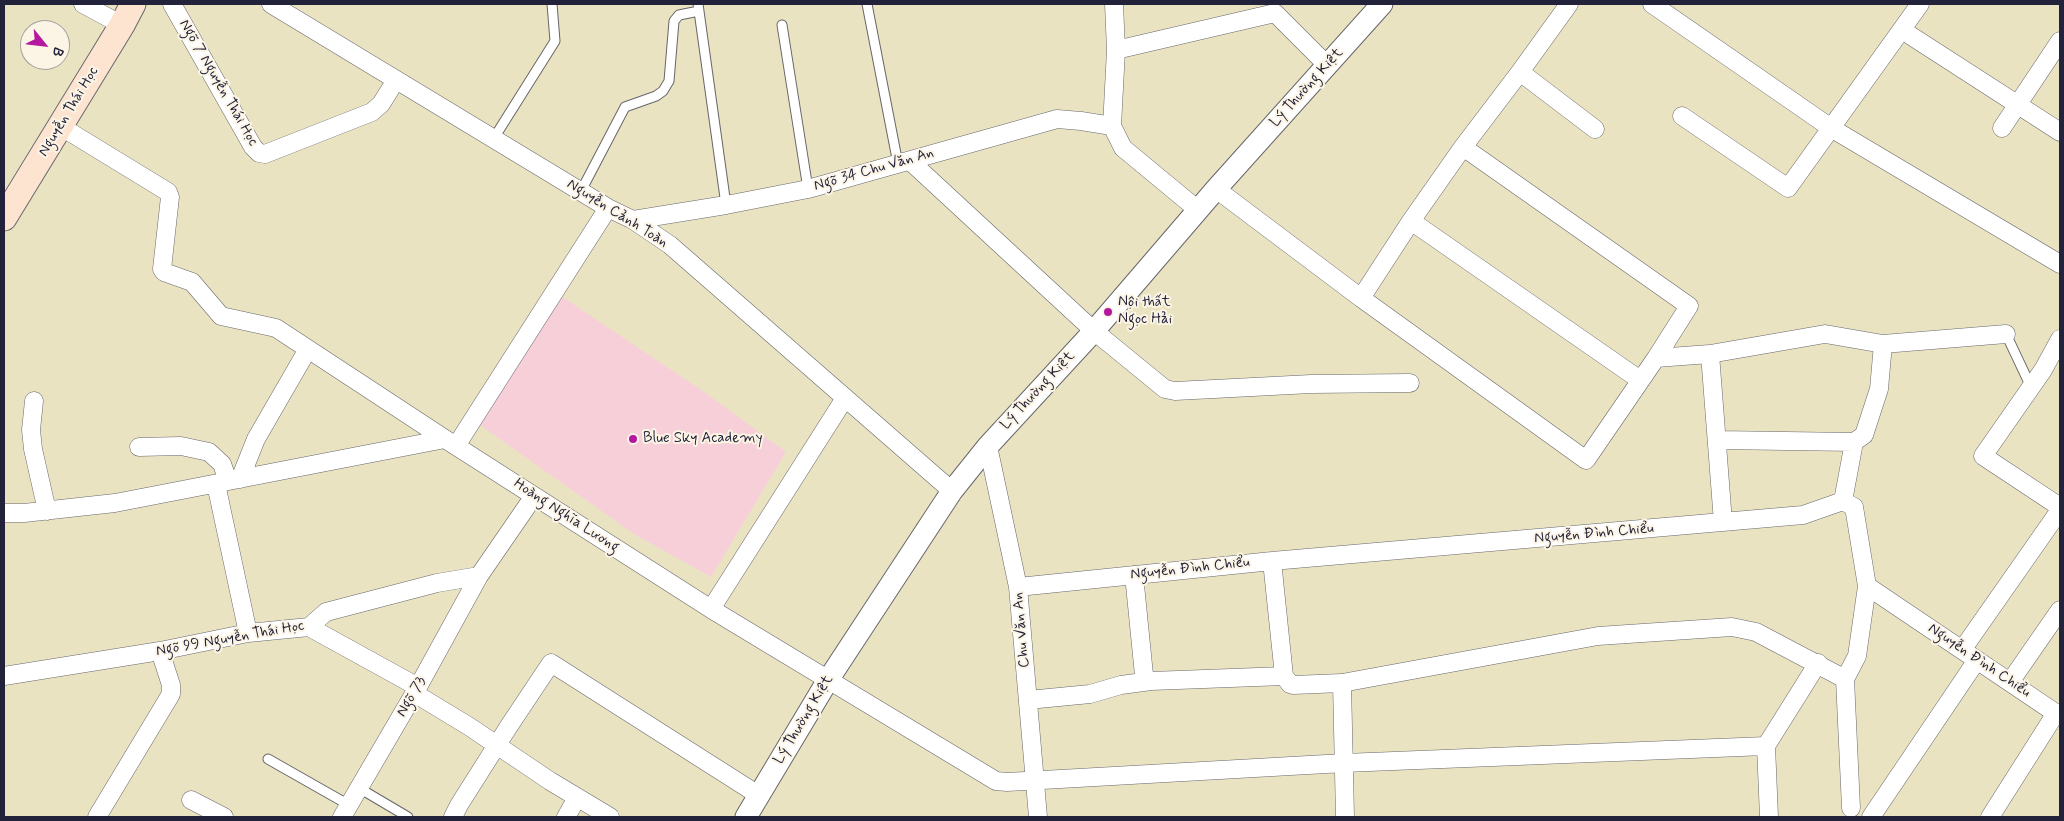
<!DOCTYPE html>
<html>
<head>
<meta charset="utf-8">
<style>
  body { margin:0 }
  #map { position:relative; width:2064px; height:821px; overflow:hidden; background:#eae3c2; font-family:Mynerve,sans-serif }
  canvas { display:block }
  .frame { position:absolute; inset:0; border:5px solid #22223b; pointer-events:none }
  .north { position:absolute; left:20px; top:20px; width:50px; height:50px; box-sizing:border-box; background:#fcf5e5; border:1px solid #a5a1a1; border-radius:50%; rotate:119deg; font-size:14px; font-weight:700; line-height:20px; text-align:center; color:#22223b }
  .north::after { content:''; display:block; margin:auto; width:18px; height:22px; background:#b5179e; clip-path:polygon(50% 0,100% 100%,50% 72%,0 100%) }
</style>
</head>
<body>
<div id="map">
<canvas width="2064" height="821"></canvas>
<div class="frame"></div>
<div class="north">B</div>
</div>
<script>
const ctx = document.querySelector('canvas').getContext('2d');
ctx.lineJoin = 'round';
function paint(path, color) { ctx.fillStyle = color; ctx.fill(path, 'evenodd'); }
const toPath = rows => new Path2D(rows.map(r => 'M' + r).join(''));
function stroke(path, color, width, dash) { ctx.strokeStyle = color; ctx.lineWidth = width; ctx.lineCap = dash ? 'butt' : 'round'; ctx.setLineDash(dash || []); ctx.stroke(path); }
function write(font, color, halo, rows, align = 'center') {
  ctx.font = font + ' Mynerve,sans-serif'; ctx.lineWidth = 4; ctx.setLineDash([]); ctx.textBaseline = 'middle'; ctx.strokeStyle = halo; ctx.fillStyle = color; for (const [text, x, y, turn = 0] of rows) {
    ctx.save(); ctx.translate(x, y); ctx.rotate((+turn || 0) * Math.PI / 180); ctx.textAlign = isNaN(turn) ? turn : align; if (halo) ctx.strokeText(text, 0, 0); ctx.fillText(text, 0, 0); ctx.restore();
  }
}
const built = toPath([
  [561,296,707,394,786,452,711,577,634,534,480,425]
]);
const service = toPath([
  [698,4,726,205],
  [867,4,898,164],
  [782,25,808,189],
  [494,138,555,41,552,4],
  [581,191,625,107,656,96,663,91,669,81,674,21,679,15,699,11],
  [2006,334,2031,387],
  [268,759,349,805],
  [359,788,408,817]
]);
const minor = toPath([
  [83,4,122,25],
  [172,4,253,147,259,153,265,154,372,112,381,104,396,80],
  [271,4,608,208,633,220,670,245,952,491],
  [1114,4,1116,50,1112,126,1123,148,1198,210],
  [1652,4,1831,128,2060,264],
  [1902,30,2060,132],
  [1116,50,1275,13,1327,65],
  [1520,72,1569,4],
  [1682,116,1788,188,1920,4],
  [60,126,168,192,170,197,162,269,164,272,192,282,221,316,276,328,445,439,711,609,996,781,1007,782,1344,763,1766,746],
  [2002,128,2060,41],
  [1463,147,1520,72,1595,129],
  [910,161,1094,331,1165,389,1175,391,1311,384,1410,383],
  [1216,189,1361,298],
  [633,220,726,205,808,189,1057,119,1081,121,1112,126],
  [1411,221,1463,147,1689,306,1656,358],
  [2060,339,2043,370,1983,456,2060,507],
  [1640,380,1411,221,1361,298,1586,460,1656,358,1710,354],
  [34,401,31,430,33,449,47,511],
  [1718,440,1854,442],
  [456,446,608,208],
  [988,446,1018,587,1038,817],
  [139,447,181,446,209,452,222,464,228,481],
  [240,479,256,439,308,349],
  [216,484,248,633],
  [1843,501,1854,442,1864,435,1879,389,1883,344,2006,334],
  [4,513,24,513,115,503,445,439],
  [1723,522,1710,354,1825,334,1883,344],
  [1272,561,1284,676,1290,684,1293,685,1342,683,1598,636,1732,627,1756,632,1845,679,1851,808],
  [1134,575,1144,675,1147,679,1151,681,1284,676],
  [1018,587,1272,561,1803,515,1843,501,1854,507,1867,586,2060,716],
  [711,609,845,398],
  [309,627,418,687],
  [1962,650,2060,510],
  [4,676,160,651,248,633,309,627,326,612,437,583,479,576],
  [1845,679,1857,656,1867,586],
  [2010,682,2060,610],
  [1342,683,1345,817],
  [414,693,470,727,550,781,610,817],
  [1028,700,1090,694,1121,685,1151,681],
  [191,800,224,817],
  [97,817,171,694,171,685,160,651],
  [342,817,418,687,479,576,534,496],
  [453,817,459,805,509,726,551,663,760,796],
  [566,817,577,798],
  [1769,817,1766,746,1818,663],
  [1871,817,1977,660],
  [1990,817,2056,713]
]);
const tertiary = toPath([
  [746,817,828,680,952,491,988,446,1094,331,1216,189,1382,4]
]);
const secondary = toPath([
  [4,218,122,25,133,4]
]);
const markers = [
  [1108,312,5,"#b5179e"],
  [633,439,5,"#b5179e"]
];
const streetNames = [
  ["Ngõ 7 Nguyễn Thái Học",218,83,60],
  ["Lý Thường Kiệt",1307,88,-48],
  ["Nguyễn Thái Học",69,112,-59],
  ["Ngõ 34 Chu Văn An",874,170,-16],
  ["Nguyễn Cảnh Toàn",617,214,32],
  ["Lý Thường Kiệt",1038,391,-47],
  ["Hoàng Nghĩa Lương",566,516,33],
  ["Nguyễn Đình Chiểu",1594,534,-5],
  ["Nguyễn Đình Chiểu",1190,569,-6],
  ["Chu Văn An",1022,630,-95],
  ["Ngõ 99 Nguyễn Thái Học",230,639,-10],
  ["Nguyễn Đình Chiểu",1979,661,34],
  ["Ngõ 73",412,697,-60],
  ["Lý Thường Kiệt",804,720,-59]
];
const poiNames = [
  ["Nội thất",1118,303],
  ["Ngọc Hải",1118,320],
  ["Blue Sky Academy",643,439]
];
paint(built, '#f6cfd9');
stroke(service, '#68666a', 11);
stroke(minor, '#68666a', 19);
stroke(tertiary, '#68666a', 23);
stroke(secondary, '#68666a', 27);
stroke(service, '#fff', 9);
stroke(minor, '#fff', 18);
stroke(tertiary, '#fff', 21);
stroke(secondary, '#fde4d1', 25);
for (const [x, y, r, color] of markers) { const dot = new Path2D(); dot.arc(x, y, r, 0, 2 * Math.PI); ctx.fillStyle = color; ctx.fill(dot); stroke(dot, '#fcf5e5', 2); }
write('15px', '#22223b', '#fcf5e5', streetNames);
write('15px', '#22223b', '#fcf5e5', poiNames, 'left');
</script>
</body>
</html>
